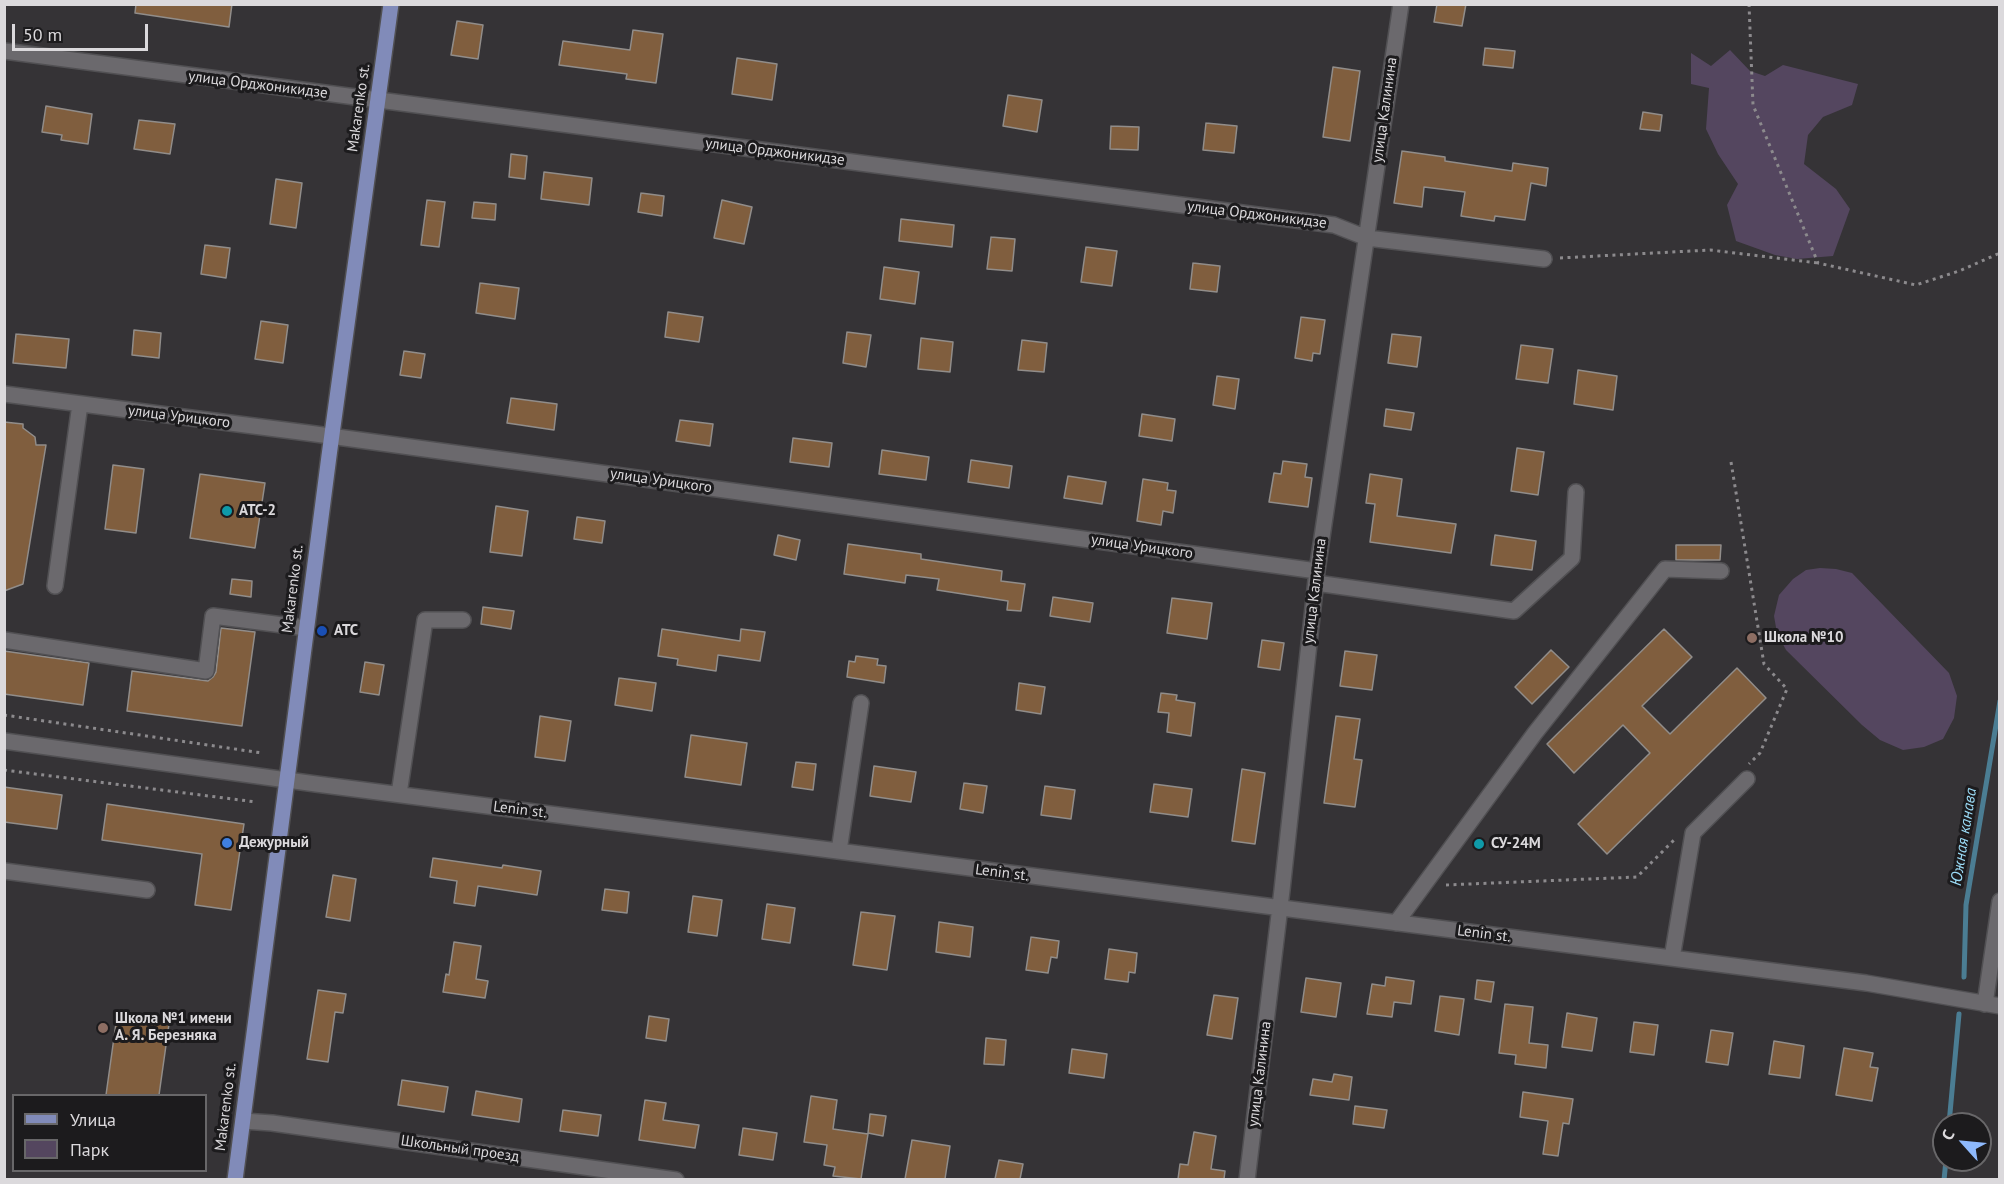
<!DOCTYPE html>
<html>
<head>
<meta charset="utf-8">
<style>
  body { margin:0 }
  #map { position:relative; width:2004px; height:1184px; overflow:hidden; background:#353336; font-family:"PT Sans",sans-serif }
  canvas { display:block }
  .frame { position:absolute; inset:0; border:6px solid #dbd9dc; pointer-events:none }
  .legend { position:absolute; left:12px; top:1094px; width:195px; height:78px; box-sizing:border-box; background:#1c1b1d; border:2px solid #686769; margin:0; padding:8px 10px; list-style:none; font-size:18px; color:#dbd9dc }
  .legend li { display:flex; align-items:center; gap:12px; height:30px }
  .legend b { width:30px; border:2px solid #686769 }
  .north { position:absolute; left:1932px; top:1112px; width:60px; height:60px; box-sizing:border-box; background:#1c1b1d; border:2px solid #686769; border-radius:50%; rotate:297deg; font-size:16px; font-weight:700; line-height:24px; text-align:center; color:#dbd9dc }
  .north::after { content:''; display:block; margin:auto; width:21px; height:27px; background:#8eb9fc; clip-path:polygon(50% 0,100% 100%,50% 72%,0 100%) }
  .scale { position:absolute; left:12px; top:24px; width:136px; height:27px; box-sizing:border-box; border:3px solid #dbd9dc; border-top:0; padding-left:8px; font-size:18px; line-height:21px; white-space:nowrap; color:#dbd9dc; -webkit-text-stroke:4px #1c1b1d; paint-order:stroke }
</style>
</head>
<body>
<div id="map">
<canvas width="2004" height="1184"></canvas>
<div class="frame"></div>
<ul class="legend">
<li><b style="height:8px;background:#818bb9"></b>Улица</li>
<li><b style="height:16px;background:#54465f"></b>Парк</li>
</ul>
<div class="north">С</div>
<div class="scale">50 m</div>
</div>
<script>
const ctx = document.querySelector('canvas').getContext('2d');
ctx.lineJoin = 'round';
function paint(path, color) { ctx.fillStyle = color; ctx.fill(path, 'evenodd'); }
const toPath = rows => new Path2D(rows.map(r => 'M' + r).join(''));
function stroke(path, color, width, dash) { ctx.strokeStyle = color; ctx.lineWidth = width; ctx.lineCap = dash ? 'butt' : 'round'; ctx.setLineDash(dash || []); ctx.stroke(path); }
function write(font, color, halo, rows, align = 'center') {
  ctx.font = font + ' "PT Sans",sans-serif'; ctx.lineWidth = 6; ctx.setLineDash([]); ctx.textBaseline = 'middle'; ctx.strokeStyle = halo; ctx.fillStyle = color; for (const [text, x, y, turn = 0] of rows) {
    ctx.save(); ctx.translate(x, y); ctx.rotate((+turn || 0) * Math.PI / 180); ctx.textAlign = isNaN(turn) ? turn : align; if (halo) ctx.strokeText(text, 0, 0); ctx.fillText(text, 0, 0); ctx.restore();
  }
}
const green = toPath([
  [1730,50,1750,71,1765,76,1783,65,1858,84,1852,105,1823,117,1808,135,1804,164,1836,189,1850,209,1833,256,1797,259,1775,255,1736,241,1727,205,1738,184,1718,154,1706,129,1709,88,1691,84,1691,53,1711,66],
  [1820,568,1836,569,1852,573,1949,673,1957,696,1954,718,1943,739,1924,747,1903,750,1880,740,1862,725,1786,650,1777,633,1774,616,1779,595,1793,579,1806,570]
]);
const stream = toPath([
  [1964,977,1966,905,2000,701],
  [1949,1124,1959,1014],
  [1944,1180,1946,1160]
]);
const building = toPath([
  [136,4,232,4,229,27,135,13,136,4],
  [1437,4,1466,4,1462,26,1434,22,1437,4],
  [457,21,483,25,478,59,451,55,457,21],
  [633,30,663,34,656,83,626,79,627,74,559,65,563,41,630,50,633,30],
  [1485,48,1515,51,1513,68,1483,65,1485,48],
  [737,58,777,64,772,100,732,94,737,58],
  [1333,67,1360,71,1350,141,1323,137,1333,67],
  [1008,95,1042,100,1037,132,1003,126,1008,95],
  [46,106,92,114,88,144,61,140,62,135,42,132,46,106],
  [1643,112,1662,115,1660,131,1640,129,1643,112],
  [139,120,175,124,170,154,134,149,139,120],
  [1206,123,1237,126,1234,153,1203,150,1206,123],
  [1111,126,1139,127,1138,150,1110,149,1111,126],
  [1402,151,1445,157,1445,161,1512,171,1513,163,1548,168,1546,186,1531,183,1525,220,1495,216,1494,221,1461,216,1465,192,1424,187,1422,207,1394,203,1402,151],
  [511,154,527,156,525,179,509,177,511,154],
  [544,172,592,178,589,205,541,199,544,172],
  [276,179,302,183,296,228,270,224,276,179],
  [641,193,664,196,662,216,638,212,641,193],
  [427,200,445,202,439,247,421,245,427,200],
  [722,200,752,207,744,244,714,238,722,200],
  [474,202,496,204,495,220,472,218,474,202],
  [901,219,954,225,952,247,899,241,901,219],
  [991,237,1015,239,1012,271,987,269,991,237],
  [205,245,230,248,226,278,201,274,205,245],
  [1086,247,1117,251,1112,286,1081,282,1086,247],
  [1193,263,1220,266,1217,292,1190,289,1193,263],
  [884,267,919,272,915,304,880,299,884,267],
  [480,283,519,288,515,319,476,313,480,283],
  [668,312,703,317,699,342,665,337,668,312],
  [1301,317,1325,320,1320,354,1313,353,1312,361,1295,358,1301,317],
  [261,321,288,325,283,363,255,359,261,321],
  [134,330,161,333,159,358,132,355,134,330],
  [847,332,871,335,866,367,843,363,847,332],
  [16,334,69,339,66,368,13,363,16,334],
  [1392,334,1421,337,1417,367,1388,363,1392,334],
  [921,338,953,342,950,372,918,369,921,338],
  [1022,340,1047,343,1044,372,1018,370,1022,340],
  [1521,345,1553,349,1548,383,1516,379,1521,345],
  [404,351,425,354,421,378,400,375,404,351],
  [1578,370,1617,376,1613,410,1574,404,1578,370],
  [1217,376,1239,379,1235,409,1213,405,1217,376],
  [511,398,557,404,554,430,507,423,511,398],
  [1386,409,1414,413,1411,430,1384,426,1386,409],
  [1142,414,1175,419,1172,441,1139,436,1142,414],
  [680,420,713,424,710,446,676,441,680,420],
  [4,422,23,424,23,428,35,437,36,445,46,445,23,584,4,591,4,422],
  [793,438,832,443,829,467,790,462,793,438],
  [1517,448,1544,452,1538,495,1511,491,1517,448],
  [882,450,929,457,926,480,879,474,882,450],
  [971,460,1012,466,1009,488,968,482,971,460],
  [1283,461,1307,464,1305,477,1312,478,1308,507,1269,502,1274,473,1281,474,1283,461],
  [113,465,144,469,136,533,105,529,113,465],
  [200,474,265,483,255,548,190,538,200,474],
  [1370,474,1402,479,1397,516,1456,524,1451,553,1370,542,1375,504,1366,503,1370,474],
  [1068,476,1106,482,1102,504,1064,498,1068,476],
  [1143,479,1168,483,1167,490,1176,491,1173,513,1163,511,1161,525,1137,521,1143,479],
  [496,506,528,511,522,556,490,552,496,506],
  [577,517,605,521,602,543,574,539,577,517],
  [778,535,800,540,796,560,774,555,778,535],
  [1495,535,1536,541,1532,570,1491,565,1495,535],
  [848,544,921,554,921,559,1002,571,1001,581,1025,584,1021,611,1007,610,1008,601,937,590,939,579,906,575,905,583,844,574,848,544],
  [1676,545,1721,545,1720,560,1676,560,1676,545],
  [232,579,252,581,251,597,230,594,232,579],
  [1053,597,1093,603,1090,622,1050,616,1053,597],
  [1172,598,1212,603,1207,639,1167,633,1172,598],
  [483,607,514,611,511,629,481,624,483,607],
  [221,628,255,632,242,726,127,711,132,671,208,681,213,677,216,672,221,628],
  [662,629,740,641,741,629,765,632,760,661,718,655,716,671,677,665,678,659,658,656,662,629],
  [1664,629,1692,657,1642,706,1670,734,1737,668,1766,698,1607,854,1578,824,1650,753,1623,725,1574,773,1547,744,1664,629],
  [1262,640,1284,643,1280,670,1258,667,1262,640],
  [1551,650,1569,667,1532,704,1515,687,1551,650],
  [4,651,89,663,83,705,4,694,4,651],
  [1345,651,1377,655,1372,690,1340,686,1345,651],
  [856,656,878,659,877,665,886,666,884,683,847,677,849,661,855,662,856,656],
  [365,662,384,665,379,695,360,692,365,662],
  [619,678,656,683,652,711,615,705,619,678],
  [1019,683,1045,687,1041,714,1016,710,1019,683],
  [1161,693,1177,695,1176,700,1195,703,1191,736,1167,732,1169,713,1158,712,1161,693],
  [540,716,571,721,565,761,535,757,540,716],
  [1336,716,1360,719,1354,759,1362,760,1355,807,1324,803,1336,716],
  [691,735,747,743,741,785,685,777,691,735],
  [796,762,816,764,813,790,792,787,796,762],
  [874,766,916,772,911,802,870,796,874,766],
  [1242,769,1265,773,1255,844,1232,841,1242,769],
  [964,783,987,786,983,813,960,809,964,783],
  [1154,784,1192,789,1188,817,1150,812,1154,784],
  [1045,786,1075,790,1071,819,1041,815,1045,786],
  [4,787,62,795,57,829,4,822,4,787],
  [107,804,244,824,231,910,195,905,202,854,102,840,107,804],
  [433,858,502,868,503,865,541,871,537,895,478,886,475,906,454,903,457,881,430,877,433,858],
  [333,875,356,879,350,921,326,917,333,875],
  [605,889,629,892,627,913,602,910,605,889],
  [693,896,722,900,717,936,688,932,693,896],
  [767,904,795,908,790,943,762,939,767,904],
  [861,912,895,916,887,970,853,965,861,912],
  [939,922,973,927,970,957,936,952,939,922],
  [1031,937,1059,941,1057,958,1051,957,1048,973,1026,970,1031,937],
  [454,942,481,946,476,979,488,981,485,998,443,992,446,974,449,975,454,942],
  [1109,949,1137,953,1135,973,1129,972,1128,982,1105,979,1109,949],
  [1386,977,1414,981,1411,1004,1394,1002,1392,1017,1367,1014,1372,984,1385,986,1386,977],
  [1306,978,1341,983,1336,1017,1301,1012,1306,978],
  [1477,980,1494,982,1491,1002,1475,999,1477,980],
  [318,990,346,994,343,1013,335,1012,328,1062,307,1059,318,990],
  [1214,995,1238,998,1232,1039,1207,1035,1214,995],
  [1440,996,1464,999,1459,1035,1435,1031,1440,996],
  [1505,1004,1533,1007,1529,1043,1548,1045,1546,1068,1515,1064,1516,1055,1499,1053,1505,1004],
  [1567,1013,1597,1018,1592,1051,1562,1047,1567,1013],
  [117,1016,169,1024,159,1095,106,1095,117,1016],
  [649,1016,669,1019,666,1041,646,1038,649,1016],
  [1634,1022,1658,1025,1654,1055,1630,1052,1634,1022],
  [1711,1030,1733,1033,1728,1065,1706,1062,1711,1030],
  [986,1038,1006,1040,1004,1065,984,1064,986,1038],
  [1774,1041,1804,1046,1800,1078,1769,1074,1774,1041],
  [1844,1048,1873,1053,1870,1067,1878,1068,1872,1101,1836,1095,1844,1048],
  [1072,1049,1107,1054,1104,1078,1069,1073,1072,1049],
  [1334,1074,1352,1077,1349,1100,1310,1095,1313,1079,1332,1082,1334,1074],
  [402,1080,448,1087,444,1112,398,1105,402,1080],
  [476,1091,522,1099,519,1122,472,1115,476,1091],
  [1523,1092,1573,1099,1569,1124,1563,1123,1558,1156,1543,1154,1548,1121,1520,1117,1523,1092],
  [811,1096,837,1100,833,1129,868,1134,861,1179,833,1176,835,1167,824,1165,827,1145,804,1142,811,1096],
  [645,1100,666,1103,663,1120,699,1125,695,1148,639,1140,645,1100],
  [1355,1106,1387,1110,1384,1128,1353,1124,1355,1106],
  [563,1110,601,1115,598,1136,560,1131,563,1110],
  [870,1114,886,1116,883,1136,868,1133,870,1114],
  [743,1128,777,1133,773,1160,739,1155,743,1128],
  [1194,1132,1216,1136,1211,1169,1225,1171,1224,1179,1178,1179,1180,1164,1188,1165,1194,1132],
  [912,1140,950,1146,945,1179,905,1179,912,1140],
  [999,1160,1023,1164,1020,1179,995,1179,999,1160]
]);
const path = toPath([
  [1749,4,1753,105,1818,263,1916,285,1959,271,2000,253],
  [1560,258,1710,250,1818,263],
  [1731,462,1764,664,1787,689,1760,753,1749,764],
  [4,715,262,753],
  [4,770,256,802],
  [1446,885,1637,877,1675,839]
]);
const minor = toPath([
  [4,51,1334,225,1367,238,1544,259],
  [4,394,308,433,1317,571],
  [1316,583,1514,611,1572,558,1576,492],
  [55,586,80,404],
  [4,640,206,671,213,616,306,628],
  [4,741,316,784,1866,983,2000,1006],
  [399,794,425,620,463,620],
  [839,851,861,703],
  [4,871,147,890],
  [1396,923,1535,733,1665,569,1721,571],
  [1672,958,1693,833,1747,779],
  [1985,1004,2000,901],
  [243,1121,272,1123,676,1180],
  [1247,1180,1282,890,1317,571,1401,4]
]);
const major = toPath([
  [235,1180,329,456,391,4]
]);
const markers = [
  [227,511,6,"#0f9aa8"],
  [322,631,6,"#1a4fb4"],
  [1752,638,6,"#8d6e63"],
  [227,843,6,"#3f7fe0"],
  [1479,844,6,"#0f9aa8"],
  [103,1028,6,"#8d6e63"]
];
const streetNames = [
  ["улица Орджоникидзе",258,85,7],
  ["Makarenko st.",359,108,-82],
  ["улица Калинина",1385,110,-82],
  ["улица Орджоникидзе",775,152,7],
  ["улица Орджоникидзе",1257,215,7],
  ["улица Урицкого",179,417,7],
  ["улица Урицкого",661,481,8],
  ["улица Урицкого",1142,547,8],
  ["Makarenko st.",293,589,-83],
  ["улица Калинина",1315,591,-83],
  ["Lenin st.",520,810,7],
  ["Lenin st.",1002,873,7],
  ["Lenin st.",1484,934,7],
  ["улица Калинина",1260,1074,-83],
  ["Makarenko st.",226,1107,-83],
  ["Школьный проезд",460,1149,8]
];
const poiNames = [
  ["АТС-2",239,511],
  ["АТС",334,631],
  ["Школа №10",1764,638],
  ["Дежурный",239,843],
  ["СУ-24М",1491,844],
  ["Школа №1 имени",115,1019],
  ["А. Я. Березняка",115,1036]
];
const waterNames = [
  ["Южная канава",1964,837,-81]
];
paint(green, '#54465f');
stroke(stream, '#4b7d93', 5);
paint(building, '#805e3e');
stroke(building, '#918d8a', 1.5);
stroke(minor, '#515053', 18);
stroke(major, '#515053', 18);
stroke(path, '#8c8a8d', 3, [3, 4.5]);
stroke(minor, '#6b696d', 15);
stroke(major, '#818bb9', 15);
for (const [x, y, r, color] of markers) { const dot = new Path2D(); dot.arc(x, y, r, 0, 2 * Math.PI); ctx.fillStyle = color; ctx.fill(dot); stroke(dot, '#1c1b1d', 2); }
write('15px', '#dbd9dc', '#1c1b1d', streetNames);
write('bold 15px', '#dbd9dc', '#1c1b1d', poiNames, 'left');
write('italic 16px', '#9bdbf6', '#1c1b1d', waterNames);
</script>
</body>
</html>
